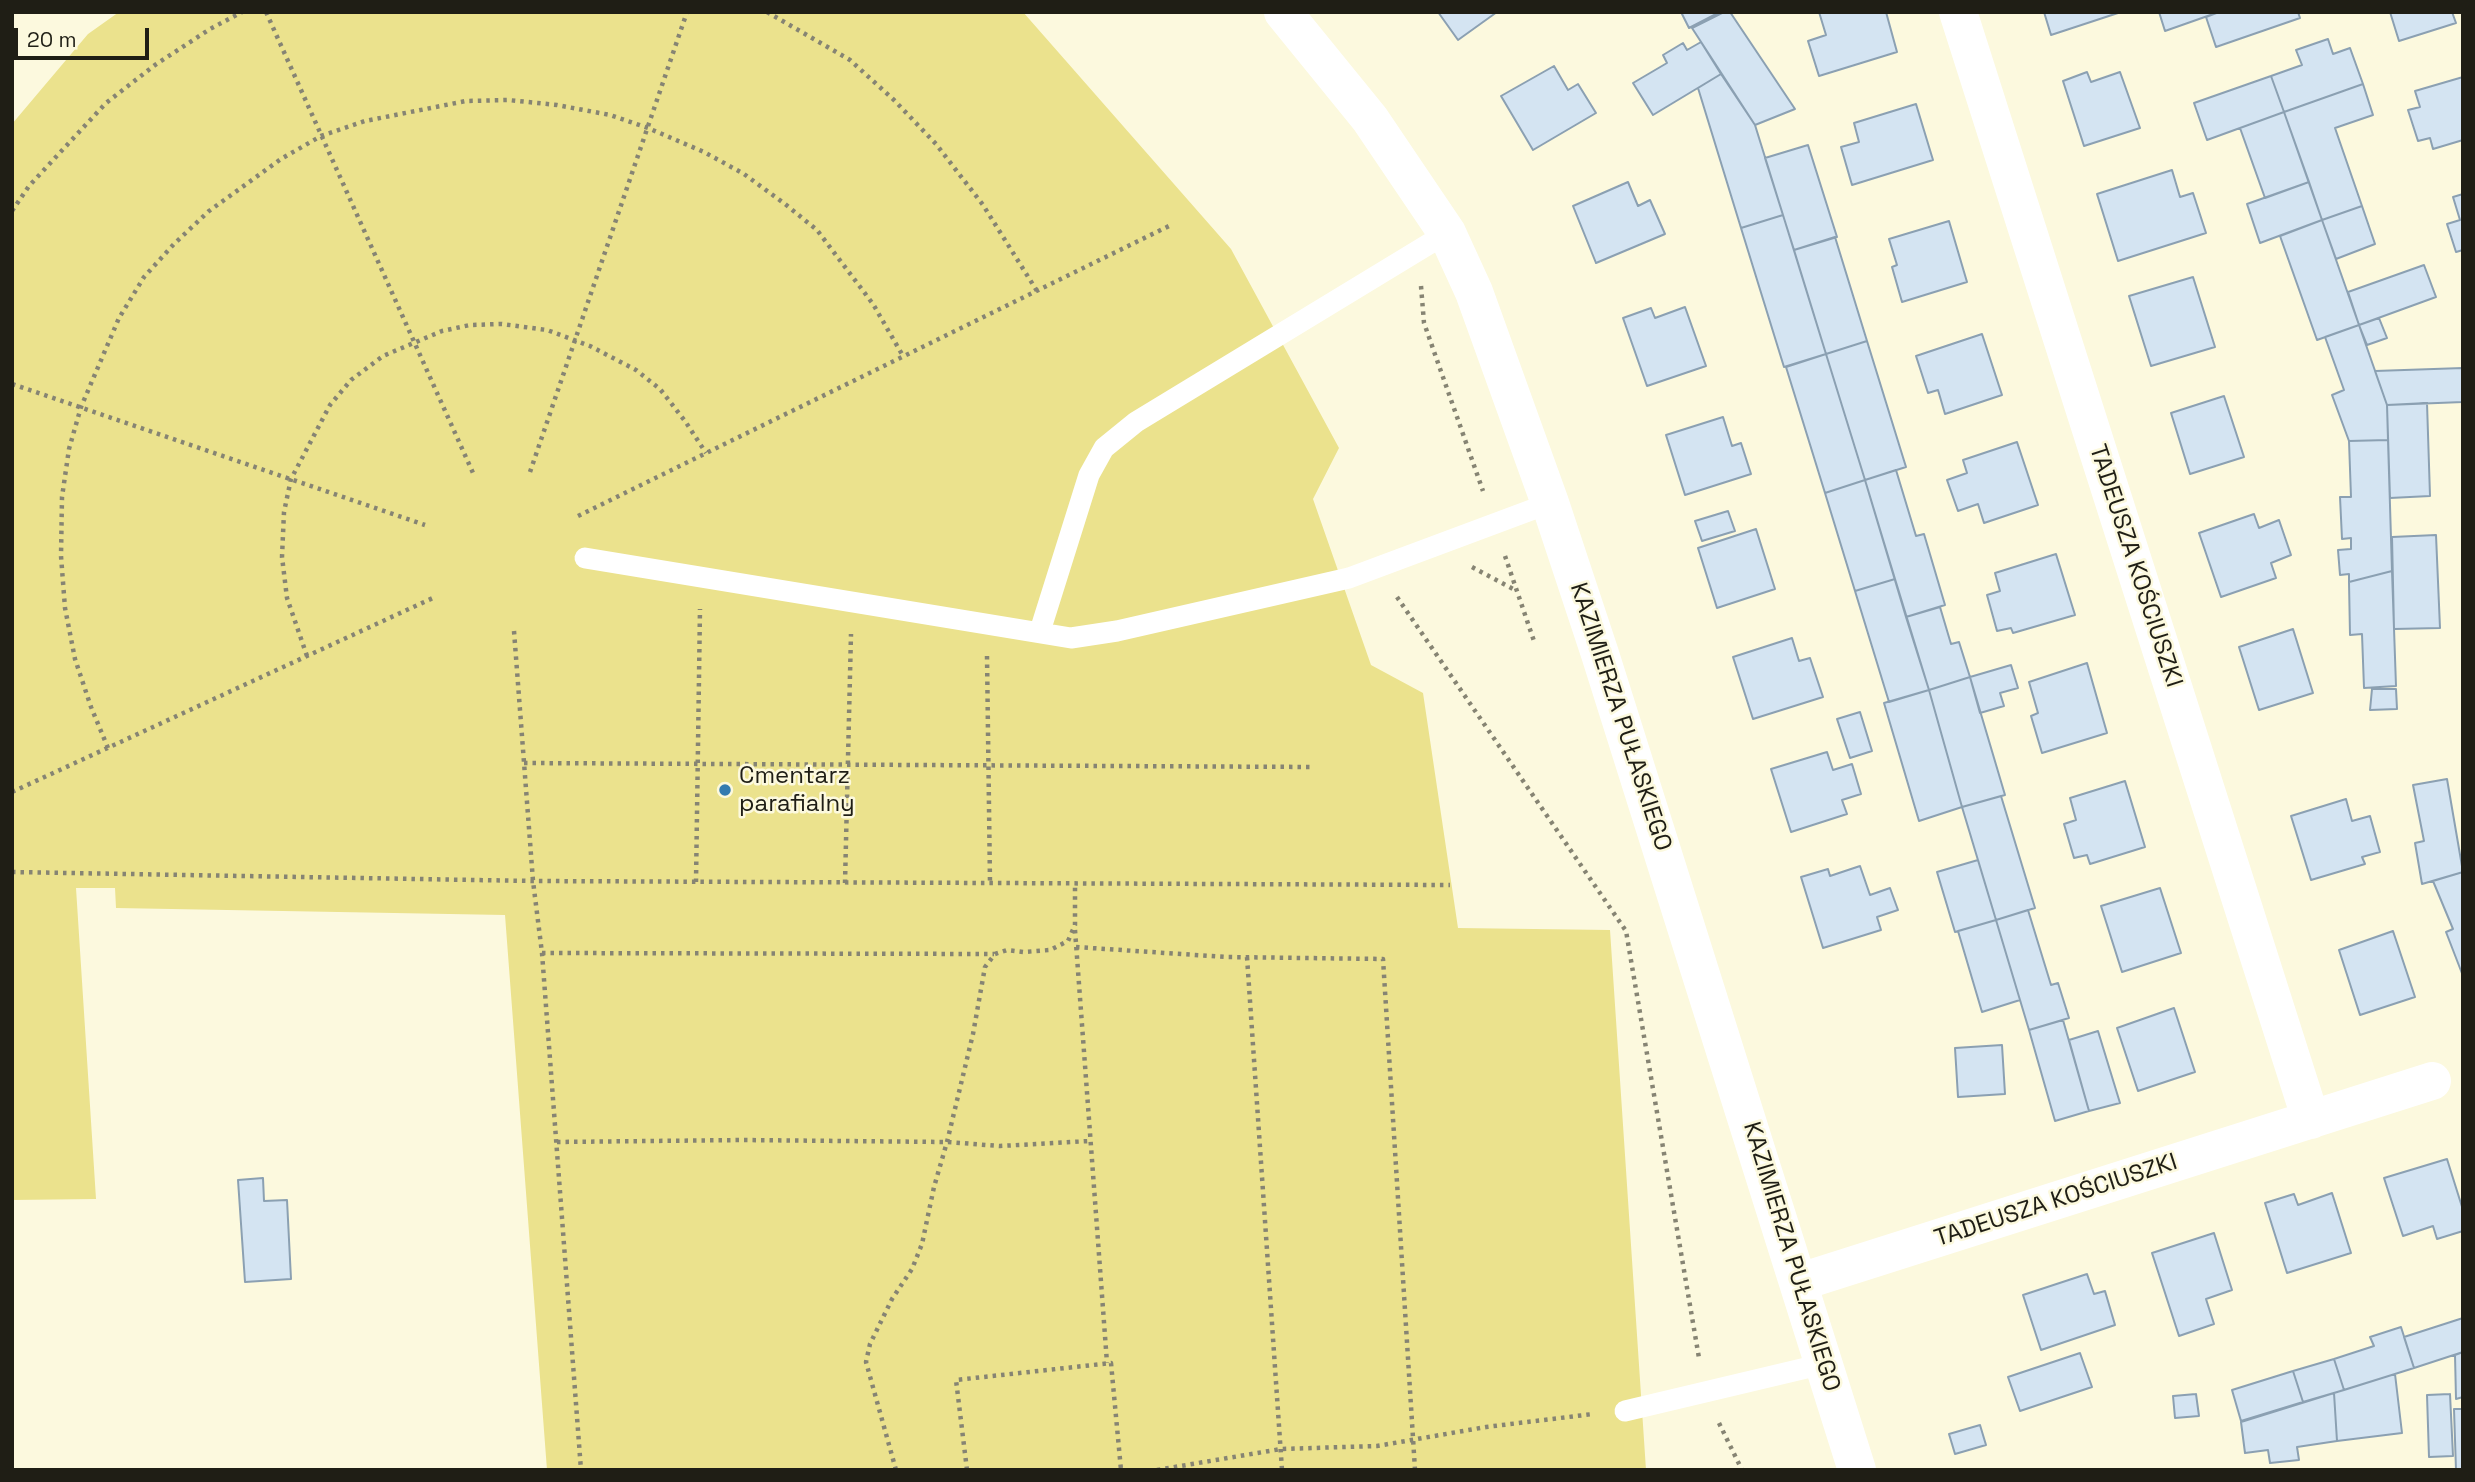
<!DOCTYPE html>
<html>
<head>
<meta charset="utf-8">
<style>
  body { margin:0 }
  #map { position:relative; width:2475px; height:1482px; overflow:hidden; background:#fcf9de; font-family:"Space Grotesk",sans-serif }
  canvas { display:block }
  .frame { position:absolute; inset:0; border:14px solid #1f1e15; pointer-events:none }
  .scale { position:absolute; left:14px; top:28px; width:135px; height:32px; box-sizing:border-box; border:4px solid #1f1e15; border-top:0; padding-left:9px; font-size:21px; line-height:24px; white-space:nowrap; color:#1f1e15; -webkit-text-stroke:5px #fcf9de; paint-order:stroke }
</style>
</head>
<body>
<div id="map">
<canvas width="2475" height="1482"></canvas>
<div class="frame"></div>
<div class="scale">20 m</div>
</div>
<script>
const ctx = document.querySelector('canvas').getContext('2d');
ctx.lineJoin = 'round';
function paint(path, color) { ctx.fillStyle = color; ctx.fill(path, 'evenodd'); }
const toPath = rows => new Path2D(rows.map(r => 'M' + r).join(''));
function stroke(path, color, width, dash) { ctx.strokeStyle = color; ctx.lineWidth = width; ctx.lineCap = dash ? 'butt' : 'round'; ctx.setLineDash(dash || []); ctx.stroke(path); }
function write(font, color, halo, rows, align = 'center') {
  ctx.font = font + ' "Space Grotesk",sans-serif'; ctx.lineWidth = 5; ctx.setLineDash([]); ctx.textBaseline = 'middle'; ctx.strokeStyle = halo; ctx.fillStyle = color; for (const [text, x, y, turn = 0] of rows) {
    ctx.save(); ctx.translate(x, y); ctx.rotate((+turn || 0) * Math.PI / 180); ctx.textAlign = isNaN(turn) ? turn : align; if (halo) ctx.strokeText(text, 0, 0); ctx.fillText(text, 0, 0); ctx.restore();
  }
}
const green = toPath([
  [119,12,1023,12,1231,249,1339,448,1313,499,1371,665,1423,693,1458,928,1610,930,1646,1470,547,1470,505,915,116,908,115,888,76,888,96,1199,12,1200,12,124,88,34]
]);
const building = toPath([
  [1438,12,1497,12,1458,40,1438,12],
  [1681,12,1720,12,1689,28,1681,12],
  [1724,12,1730,12,1795,109,1755,125,1692,28,1724,12],
  [1819,12,1886,12,1897,52,1819,76,1808,41,1826,35,1819,12],
  [2044,12,2118,12,2118,13,2051,35,2044,12],
  [2159,12,2219,12,2165,31,2159,12],
  [2219,12,2298,12,2300,18,2216,47,2206,17,2219,12],
  [2390,12,2452,12,2456,23,2399,41,2390,12],
  [2328,39,2333,54,2350,48,2363,84,2284,112,2271,76,2302,65,2296,50,2328,39],
  [1701,42,1721,74,1653,115,1633,83,1667,63,1663,55,1683,43,1687,50,1701,42],
  [1554,66,1568,90,1578,84,1596,113,1533,150,1501,96,1554,66],
  [2087,72,2091,82,2120,72,2140,128,2084,146,2063,81,2087,72],
  [1721,74,1755,125,1783,215,1741,228,1698,88,1721,74],
  [2271,76,2284,112,2207,140,2194,103,2271,76],
  [2463,77,2463,140,2433,149,2430,138,2418,141,2408,110,2420,107,2415,91,2463,77],
  [2363,84,2373,115,2335,128,2362,206,2322,220,2284,112,2363,84],
  [1916,104,1933,160,1852,185,1841,147,1859,142,1854,123,1916,104],
  [2284,112,2309,182,2265,198,2240,128,2284,112],
  [1808,145,1837,237,1794,250,1765,158,1808,145],
  [2172,170,2180,197,2193,193,2206,233,2118,261,2097,194,2172,170],
  [1628,182,1638,206,1650,200,1665,234,1596,263,1573,206,1628,182],
  [2309,182,2322,220,2260,243,2247,204,2309,182],
  [2463,194,2463,250,2456,252,2447,224,2460,220,2453,197,2463,194],
  [2362,206,2375,244,2336,259,2322,220,2362,206],
  [1783,215,1826,354,1784,367,1741,228,1783,215],
  [2322,220,2359,325,2317,340,2280,236,2322,220],
  [1949,221,1967,282,1902,302,1892,267,1897,265,1889,239,1949,221],
  [1835,237,1867,341,1826,354,1794,250,1835,237],
  [2424,265,2436,297,2359,325,2348,292,2424,265],
  [2193,277,2215,347,2151,366,2129,296,2193,277],
  [1685,307,1706,366,1647,386,1623,318,1651,308,1655,318,1685,307],
  [2379,318,2387,338,2367,345,2359,325,2379,318],
  [2359,325,2387,405,2388,440,2349,441,2332,395,2344,390,2325,337,2359,325],
  [1982,334,2002,395,1945,414,1938,390,1928,393,1916,356,1982,334],
  [1867,341,1906,467,1865,480,1826,354,1867,341],
  [1826,354,1865,480,1825,493,1786,367,1826,354],
  [2463,368,2463,402,2387,405,2375,371,2463,368],
  [2224,396,2244,457,2190,474,2171,413,2224,396],
  [2427,403,2430,496,2390,498,2387,405,2427,403],
  [1723,417,1732,446,1741,443,1751,474,1685,495,1666,435,1723,417],
  [2388,440,2392,571,2349,582,2349,574,2340,575,2338,550,2351,549,2351,538,2342,539,2340,497,2351,497,2349,441,2388,440],
  [2017,442,2038,505,1984,523,1978,504,1958,511,1947,480,1967,473,1963,460,2017,442],
  [1896,470,1916,536,1924,534,1945,605,1906,617,1865,480,1896,470],
  [1865,480,1895,579,1855,591,1825,493,1865,480],
  [1728,511,1735,531,1702,541,1695,521,1728,511],
  [2254,514,2259,528,2279,520,2291,555,2271,563,2276,578,2221,597,2199,533,2254,514],
  [1756,529,1775,589,1717,608,1698,548,1756,529],
  [2436,535,2440,628,2394,629,2392,537,2436,535],
  [2056,554,2075,615,2013,633,2011,628,1997,631,1987,595,2000,591,1995,573,2056,554],
  [2392,571,2396,686,2364,688,2362,634,2350,635,2349,582,2392,571],
  [1895,579,1929,690,1889,702,1855,591,1895,579],
  [1940,607,1951,644,1959,642,1970,677,1929,690,1906,617,1940,607],
  [2293,629,2313,693,2259,710,2239,647,2293,629],
  [1792,638,1799,661,1810,658,1823,697,1753,719,1733,657,1792,638],
  [2087,663,2107,733,2042,753,2031,716,2038,713,2029,682,2087,663],
  [2011,665,2018,688,2000,693,2004,706,1980,713,1970,677,2011,665],
  [1970,677,2005,795,1962,807,1929,690,1970,677],
  [2372,689,2396,689,2397,709,2370,710,2372,689],
  [1929,690,1962,807,1919,821,1884,703,1929,690],
  [1860,712,1872,751,1850,758,1837,719,1860,712],
  [1827,752,1833,770,1852,764,1861,794,1842,800,1847,814,1791,832,1771,769,1827,752],
  [2447,779,2463,872,2422,884,2415,843,2424,841,2413,785,2447,779],
  [2125,781,2145,847,2090,864,2087,855,2074,858,2064,824,2076,820,2070,798,2125,781],
  [2001,796,2035,908,1996,920,1962,807,2001,796],
  [2346,799,2352,821,2370,816,2380,852,2362,857,2365,864,2311,880,2291,816,2346,799],
  [1978,860,1996,920,1955,932,1937,872,1978,860],
  [1860,866,1870,895,1890,888,1898,910,1877,917,1881,930,1823,948,1801,877,1828,869,1830,876,1860,866],
  [2463,872,2463,976,2446,932,2453,929,2433,881,2463,872],
  [2160,888,2181,953,2122,972,2101,906,2160,888],
  [2028,910,2051,985,2058,983,2069,1018,2029,1030,1996,920,2028,910],
  [1996,920,2020,1000,1982,1012,1958,931,1996,920],
  [2393,931,2415,997,2360,1015,2339,950,2393,931],
  [2174,1008,2195,1072,2138,1091,2117,1028,2174,1008],
  [2063,1020,2089,1111,2055,1121,2029,1030,2063,1020],
  [2098,1031,2120,1103,2089,1111,2069,1040,2098,1031],
  [2002,1045,2005,1094,1958,1097,1955,1048,2002,1045],
  [2447,1159,2463,1210,2463,1231,2437,1239,2433,1226,2403,1236,2384,1178,2447,1159],
  [263,1178,264,1201,287,1200,291,1279,245,1282,238,1180,263,1178],
  [2332,1193,2351,1253,2287,1273,2265,1203,2294,1194,2298,1205,2332,1193],
  [2214,1233,2232,1290,2206,1299,2214,1324,2179,1336,2152,1253,2214,1233],
  [2087,1274,2094,1294,2105,1291,2115,1325,2041,1350,2023,1295,2087,1274],
  [2463,1318,2463,1352,2414,1368,2404,1337,2463,1318],
  [2401,1327,2414,1368,2344,1390,2334,1359,2374,1346,2370,1337,2401,1327],
  [2463,1352,2463,1397,2456,1399,2455,1355,2463,1352],
  [2080,1353,2092,1387,2020,1411,2008,1377,2080,1353],
  [2334,1359,2344,1390,2303,1402,2293,1371,2334,1359],
  [2293,1371,2303,1402,2241,1421,2232,1390,2293,1371],
  [2395,1374,2402,1433,2337,1441,2334,1393,2395,1374],
  [2334,1393,2337,1441,2297,1447,2299,1460,2270,1463,2268,1450,2245,1453,2241,1422,2334,1393],
  [2196,1394,2199,1416,2175,1418,2173,1396,2196,1394],
  [2450,1394,2453,1456,2429,1457,2427,1395,2450,1394],
  [2454,1409,2463,1409,2463,1470,2456,1470,2454,1409],
  [1980,1425,1986,1445,1955,1454,1949,1434,1980,1425]
]);
const path = toPath([
  [266,12,473,473],
  [767,12,850,60,894,100,936,144,983,205,1037,291],
  [12,211,29,186,106,103,155,65,210,29,242,12],
  [1421,286,1424,323,1483,491],
  [12,384,425,525],
  [530,472,687,12],
  [578,516,1173,224],
  [1505,556,1535,644],
  [1472,567,1517,591],
  [1397,597,1626,931,1699,1358],
  [514,631,533,881,542,953,581,1470],
  [307,656,287,598,282,557,284,512,291,479,330,405,351,380,383,356,442,331,470,325,502,324,547,330,590,346,636,370,660,389,685,421,706,453],
  [987,656,990,883],
  [108,748,91,707,75,659,65,608,61,556,62,497,69,449,81,407,119,318,144,277,174,244,209,211,281,159,321,136,365,121,466,101,508,100,557,105,610,115,648,128,704,152,744,174,785,204,817,230,873,304,903,356],
  [524,763,1314,767],
  [12,792,435,597],
  [12,872,533,881,1450,885],
  [696,882,700,609],
  [845,883,851,634],
  [1075,930,1107,1363],
  [1076,947,1226,957,1383,959,1415,1470],
  [542,953,994,954],
  [1247,957,1282,1470],
  [557,1142,743,1140,947,1142,1000,1146,1090,1141],
  [1719,1423,1742,1470],
  [896,1470,866,1362,870,1344,892,1299,912,1269,922,1244,934,1187,947,1142,973,1034,985,967,995,954,1007,950,1023,952,1050,950,1068,941,1075,925,1075,884],
  [967,1470,956,1380,1111,1363,1121,1470],
  [1157,1470,1281,1449,1377,1446,1486,1427,1593,1414]
]);
const lane = toPath([
  [585,558,1071,638,1117,631,1349,578,1550,503],
  [1040,631,1089,475,1104,448,1136,422,1447,233],
  [1625,1411,1823,1364]
]);
const street = toPath([
  [1283,12,1370,119,1447,233,1474,292,1550,503,1600,654,1857,1470],
  [1958,12,2311,1120],
  [1800,1282,2432,1081]
]);
const markers = [
  [725,790,7,"#337baf"]
];
const streetNames = [
  ["TADEUSZA KOŚCIUSZKI",2135,566,72],
  ["KAZIMIERZA PUŁASKIEGO",1620,717,72],
  ["TADEUSZA KOŚCIUSZKI",2056,1201,-18],
  ["KAZIMIERZA PUŁASKIEGO",1791,1257,73]
];
const poiNames = [
  ["Cmentarz",739,776],
  ["parafialny",739,804]
];
paint(green, '#ebe28d');
paint(building, '#d4e4f2');
stroke(building, '#8ba0b2', 2);
stroke(path, '#868473', 4.5, [3.5, 5]);
stroke(lane, '#fff', 21);
stroke(street, '#fff', 38);
for (const [x, y, r, color] of markers) { const dot = new Path2D(); dot.arc(x, y, r, 0, 2 * Math.PI); ctx.fillStyle = color; ctx.fill(dot); stroke(dot, '#fcf9de', 2.5); }
write('24px', '#1f1e15', '#fcf9de', streetNames);
write('24px', '#1f1e15', '#fcf9de', poiNames, 'left');
</script>
</body>
</html>
